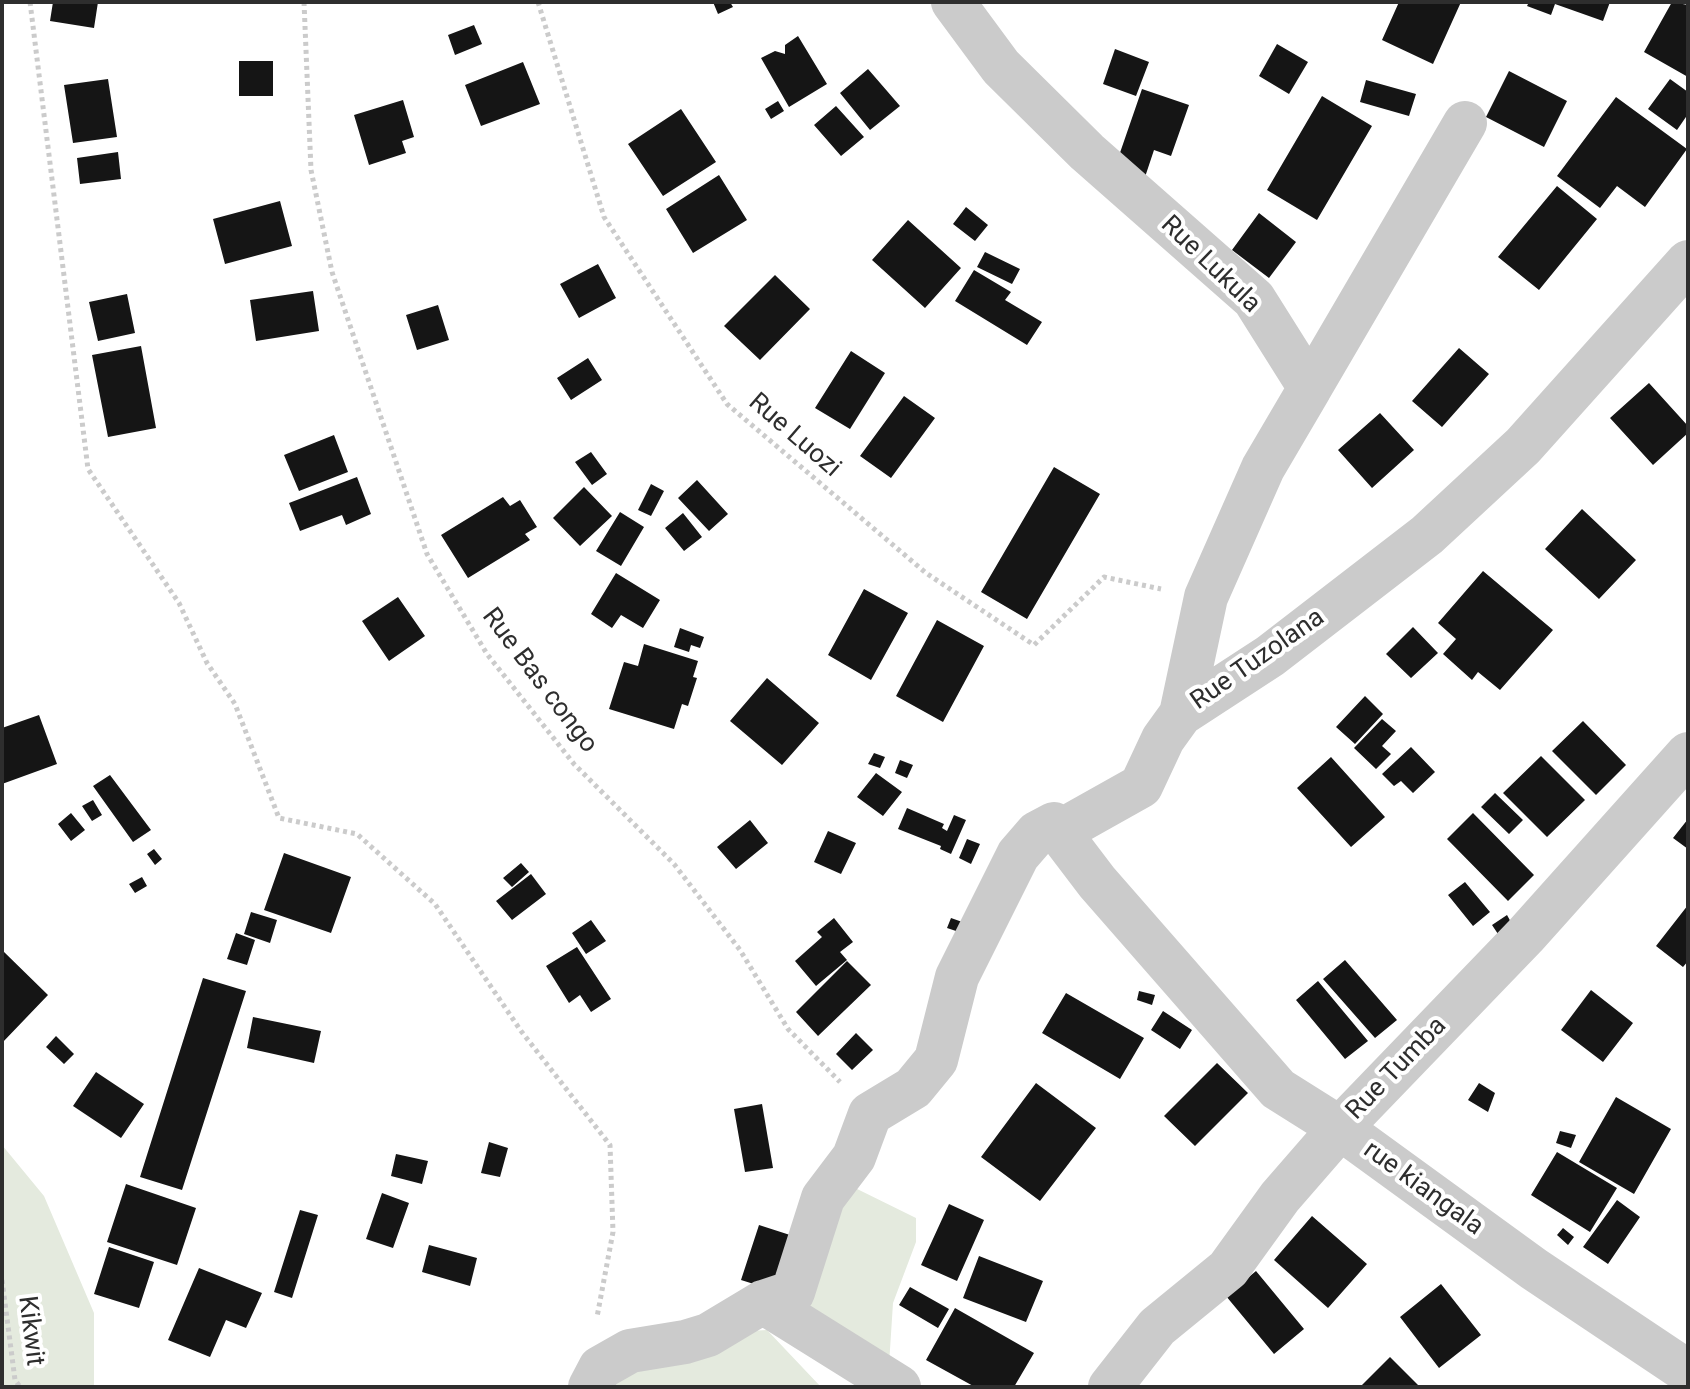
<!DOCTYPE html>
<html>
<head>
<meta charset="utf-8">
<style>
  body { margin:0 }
  #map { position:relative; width:1690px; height:1389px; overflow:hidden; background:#fff; font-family:Roboto,sans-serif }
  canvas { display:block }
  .frame { position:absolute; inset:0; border:4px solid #2e2e2e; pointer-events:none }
</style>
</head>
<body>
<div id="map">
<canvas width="1690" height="1389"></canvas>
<div class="frame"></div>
</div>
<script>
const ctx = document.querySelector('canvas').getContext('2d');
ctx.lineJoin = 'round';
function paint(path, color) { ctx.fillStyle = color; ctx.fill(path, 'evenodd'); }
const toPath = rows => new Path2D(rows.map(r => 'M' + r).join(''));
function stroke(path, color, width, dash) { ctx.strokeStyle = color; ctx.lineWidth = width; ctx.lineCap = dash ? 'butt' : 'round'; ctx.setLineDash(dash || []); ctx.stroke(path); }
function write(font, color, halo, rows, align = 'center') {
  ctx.font = font + ' Roboto,sans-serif'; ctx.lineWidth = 8; ctx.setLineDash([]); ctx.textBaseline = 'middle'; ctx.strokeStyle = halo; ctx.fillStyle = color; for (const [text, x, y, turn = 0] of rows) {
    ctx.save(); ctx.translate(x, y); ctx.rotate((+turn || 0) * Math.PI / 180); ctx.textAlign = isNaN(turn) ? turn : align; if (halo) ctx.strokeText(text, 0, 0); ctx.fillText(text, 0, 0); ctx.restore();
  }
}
const green = toPath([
  [2,1145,44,1196,94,1313,94,1387,2,1387],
  [849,1185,916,1218,916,1242,893,1303,889,1365,801,1302],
  [767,1330,821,1387,608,1387,623,1372,750,1331]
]);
const building = toPath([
  [53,2,98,2,94,28,50,21],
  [713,2,730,2,733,7,718,14],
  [1399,2,1461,2,1433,64,1382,40],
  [1529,2,1610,2,1603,21,1555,4,1551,15,1527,6],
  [1672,2,1688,5,1688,77,1644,52],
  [474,25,482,44,455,55,448,35],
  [798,36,827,84,789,107,761,58,775,51,785,54,785,45],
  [1277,44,1308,62,1289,94,1259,76],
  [1115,49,1149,62,1136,96,1103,84],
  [239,61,273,61,273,96,239,96],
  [523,62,540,104,481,126,465,85],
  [868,69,900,106,870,130,840,93],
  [1509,71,1567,101,1544,147,1486,117],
  [108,79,117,137,73,143,64,85],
  [1670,79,1688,92,1688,114,1677,130,1648,109],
  [1366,80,1416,94,1409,116,1360,102],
  [1142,89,1189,105,1171,156,1154,150,1143,183,1113,173],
  [1322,96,1372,126,1317,220,1267,190],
  [1616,97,1687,149,1645,207,1617,186,1600,208,1557,176],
  [403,100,414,137,402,141,406,153,369,165,354,115],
  [778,101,784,111,771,119,765,109],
  [836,106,864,137,841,156,814,125],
  [681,109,716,162,663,196,628,144],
  [118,152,121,179,80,184,77,158],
  [719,175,747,220,693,253,666,209],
  [1557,186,1597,219,1539,290,1498,257],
  [280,201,292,246,225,264,213,219],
  [966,207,988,225,975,241,953,224],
  [1259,213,1296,242,1269,278,1232,250],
  [908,220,961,268,925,308,872,260],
  [985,252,1020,269,1012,284,977,267],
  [598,264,616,298,579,318,560,284],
  [974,270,1011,292,1005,300,1042,322,1027,345,955,301],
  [775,275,810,309,760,360,724,326],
  [313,291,319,331,256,341,250,300],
  [127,294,135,333,98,341,89,302],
  [438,305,449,340,417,350,406,315],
  [141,346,156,428,108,437,92,355],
  [1459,348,1489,374,1442,427,1412,401],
  [851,351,885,373,850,429,815,408],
  [588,358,602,380,571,400,557,378],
  [1649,383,1688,426,1688,433,1653,465,1610,418],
  [904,396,935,418,891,478,860,456],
  [1380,413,1414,450,1372,488,1338,450],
  [334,435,348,472,299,491,284,455],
  [591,452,607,474,592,485,575,462],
  [1054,467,1100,494,1027,619,981,592],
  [357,477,371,514,346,525,342,515,300,531,289,503],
  [697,480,728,514,709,531,678,498],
  [651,484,664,491,651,516,638,510],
  [584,487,612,516,580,546,553,518],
  [503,497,510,506,520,500,537,527,525,534,530,540,468,578,441,535],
  [1582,509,1636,560,1599,599,1545,549],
  [620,512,644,527,621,566,596,551],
  [683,513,702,537,684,551,665,528],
  [1483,571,1553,630,1500,690,1478,672,1472,680,1443,654,1456,639,1438,623],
  [616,573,660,600,643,628,621,615,612,628,591,614],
  [864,589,908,613,871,680,828,655],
  [398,597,425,636,389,661,362,621],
  [937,620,984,646,943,722,896,696],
  [1413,627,1438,653,1411,678,1386,654],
  [680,628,704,637,700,648,691,645,689,652,674,647],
  [644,644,698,661,693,677,697,678,688,706,682,704,674,729,609,709,624,662,638,666],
  [767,678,819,723,782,765,730,721],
  [1365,696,1383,714,1355,744,1336,727],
  [39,715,57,764,2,784,2,728],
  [1382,719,1396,731,1382,746,1391,754,1376,769,1354,748],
  [1583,721,1626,765,1596,795,1552,751],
  [1411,747,1435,772,1413,793,1401,781,1394,786,1382,774],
  [874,753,885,757,880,768,868,764],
  [1541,756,1585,800,1547,837,1503,793],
  [1331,757,1385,817,1351,847,1297,788],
  [900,760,913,765,907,778,895,773],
  [876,773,902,792,883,816,857,797],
  [110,775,151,830,133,842,93,786],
  [1495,793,1523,820,1509,834,1481,807],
  [93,800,102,815,92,821,82,806],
  [907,808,944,824,942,828,947,831,954,815,966,820,951,854,940,849,941,846,898,829],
  [71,813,85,830,71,841,58,824],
  [1473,813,1534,875,1508,901,1447,839],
  [1688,819,1688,849,1673,838],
  [750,820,768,843,736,869,717,847],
  [828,831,856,843,841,874,814,862],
  [967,839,980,844,971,864,959,858],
  [154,849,162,859,155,865,147,854],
  [284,853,351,877,331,933,264,910],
  [521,863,529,872,512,887,503,878],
  [531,874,546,894,512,920,496,901],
  [142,877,147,886,135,893,129,884],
  [1465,882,1490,912,1473,926,1448,895],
  [1688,905,1688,961,1683,967,1656,946],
  [251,912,277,920,270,943,244,934],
  [1507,915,1512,924,1498,934,1492,925],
  [834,918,853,942,840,952,847,960,816,986,795,961,822,937,817,932],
  [951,918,968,924,965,934,947,928],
  [591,920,606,941,586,954,572,933],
  [236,933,255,940,247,965,227,959],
  [577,947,611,999,591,1012,580,995,569,1003,546,966],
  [2,950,48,995,2,1043],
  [1345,960,1397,1020,1375,1038,1323,979],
  [847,961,871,985,818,1036,796,1012],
  [203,978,246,991,182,1190,140,1177],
  [1318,981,1368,1041,1345,1059,1296,1000],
  [1591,990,1633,1023,1603,1062,1561,1030],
  [1139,991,1155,995,1152,1005,1137,1000],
  [1066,993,1144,1038,1120,1079,1042,1033],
  [1163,1011,1192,1030,1180,1049,1151,1030],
  [253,1017,321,1031,314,1063,247,1048],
  [856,1033,873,1050,852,1070,836,1054],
  [56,1036,74,1054,64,1064,46,1047],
  [1217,1063,1248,1093,1195,1146,1164,1116],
  [96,1072,144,1104,121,1138,73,1106],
  [1036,1083,1096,1128,1040,1201,981,1157],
  [1479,1083,1495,1093,1488,1112,1468,1100],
  [1616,1097,1671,1129,1634,1194,1579,1162],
  [762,1104,773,1168,745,1172,734,1109],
  [1560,1131,1576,1135,1571,1148,1556,1143],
  [489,1142,508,1148,500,1177,481,1173],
  [1557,1152,1617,1188,1590,1232,1531,1195],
  [396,1154,428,1161,422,1184,391,1176],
  [126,1184,196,1208,177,1265,107,1242],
  [382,1193,409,1203,393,1248,366,1239],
  [1617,1200,1640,1217,1608,1264,1583,1247],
  [949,1204,984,1220,957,1281,921,1265],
  [300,1210,318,1215,292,1298,274,1292],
  [1312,1216,1367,1264,1328,1308,1274,1260],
  [759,1225,790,1235,773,1290,741,1280],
  [1563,1228,1574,1237,1568,1245,1557,1235],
  [429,1245,477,1258,470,1286,422,1272],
  [109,1247,154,1262,139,1308,94,1294],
  [979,1256,1043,1281,1026,1322,963,1298],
  [199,1268,262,1293,246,1328,226,1320,210,1357,168,1340],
  [1256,1271,1304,1329,1274,1354,1226,1296],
  [1441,1284,1481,1335,1439,1368,1400,1317],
  [910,1287,949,1309,938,1328,899,1305],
  [955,1308,1034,1353,1014,1387,975,1387,926,1360],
  [1390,1357,1420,1387,1360,1387]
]);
const path = toPath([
  [30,2,88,469,179,603,207,663,235,704,279,818,357,834,435,904,521,1031,610,1145,613,1232,597,1317],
  [304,2,311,170,332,272,427,554,487,654,574,764,674,864,740,950,788,1029,840,1082],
  [538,2,604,217,727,404,926,573,1034,645,1104,577,1161,589],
  [2,1280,15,1380,20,1387]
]);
const minor = toPath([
  [953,2,1001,67,1087,152,1254,299,1310,388,1263,468,1206,597,1181,714],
  [1310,388,1465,123],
  [1059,832,1097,882,1278,1089,1340,1128,1534,1269,1688,1372],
  [763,1302,899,1387],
  [590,1387,600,1368,630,1351,685,1342,708,1335,763,1302,793,1292,823,1198,854,1157,870,1114,913,1088,936,1060,957,977,1018,855,1037,833,1054,824,1059,832,1141,786,1163,739,1181,714,1270,656,1427,535,1523,446,1688,262],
  [1110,1387,1157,1327,1228,1269,1280,1197,1340,1128,1525,936,1688,754]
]);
const streetNames = [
  ["Rue Lukula",1210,265,44],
  ["Rue Luozi",794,436,41],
  ["Rue Tuzolana",1258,660,-35],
  ["Rue Bas congo",539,681,53],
  ["Rue Tumba",1397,1069,-46],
  ["rue kiangala",1423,1189,36],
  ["Kikwit",30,1331,83]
];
paint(green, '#e4eade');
paint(building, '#151515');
stroke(path, '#cbcbcb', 5, [4, 4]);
stroke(minor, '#cbcbcb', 44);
write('26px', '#2e2e2e', '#fff', streetNames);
</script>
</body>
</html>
